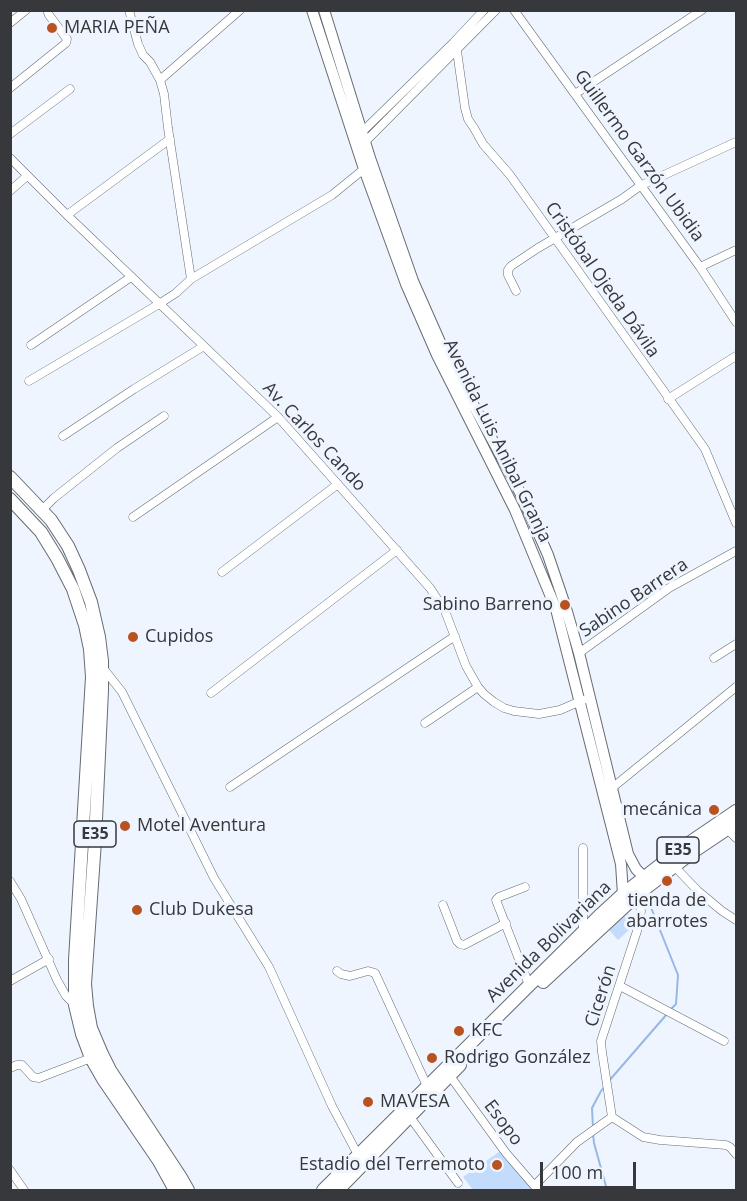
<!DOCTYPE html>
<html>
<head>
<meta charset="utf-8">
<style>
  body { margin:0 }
  #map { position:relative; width:747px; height:1201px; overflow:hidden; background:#eff5fe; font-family:"Open Sans",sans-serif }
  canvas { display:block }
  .frame { position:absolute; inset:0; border:12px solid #36383c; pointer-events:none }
  .scale { position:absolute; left:540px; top:1162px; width:96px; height:27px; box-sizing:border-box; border:3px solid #36383c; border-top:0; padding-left:8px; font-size:18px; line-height:21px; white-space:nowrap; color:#36383c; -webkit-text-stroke:4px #eff5fe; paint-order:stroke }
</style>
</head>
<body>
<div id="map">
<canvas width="747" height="1201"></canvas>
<div class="frame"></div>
<div class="scale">100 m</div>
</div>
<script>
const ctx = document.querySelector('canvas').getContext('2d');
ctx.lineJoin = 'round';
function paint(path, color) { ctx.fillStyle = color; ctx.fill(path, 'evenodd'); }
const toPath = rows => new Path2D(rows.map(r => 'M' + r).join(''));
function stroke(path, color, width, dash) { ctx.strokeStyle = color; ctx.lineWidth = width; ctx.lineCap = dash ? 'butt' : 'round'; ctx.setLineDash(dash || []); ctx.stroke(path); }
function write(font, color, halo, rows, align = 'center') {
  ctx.font = font + ' "Open Sans",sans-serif'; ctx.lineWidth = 6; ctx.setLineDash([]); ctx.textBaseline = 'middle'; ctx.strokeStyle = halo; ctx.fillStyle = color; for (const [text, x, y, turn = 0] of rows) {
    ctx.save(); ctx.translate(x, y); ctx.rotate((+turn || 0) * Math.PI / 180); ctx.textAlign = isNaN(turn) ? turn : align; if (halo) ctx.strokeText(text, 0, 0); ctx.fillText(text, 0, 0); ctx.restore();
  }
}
const green = toPath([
  [628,913,637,923,618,940,608,929],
  [503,1149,533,1190,473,1190,463,1177]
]);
const stream = toPath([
  [648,900,678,975,676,1004,671,1009],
  [608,1082,667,1014],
  [593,1128,592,1108,601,1091,605,1086],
  [593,1134,594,1143,607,1190]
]);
const minor = toPath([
  [129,10,138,44,143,55,150,62,160,80,164,94,168,128,191,279],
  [514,10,700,267,736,322],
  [10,23,26,10],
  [457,51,465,108,468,119,474,128,483,144,510,175,705,449,736,523],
  [160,80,240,10],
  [10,88,66,43,67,39,49,15,47,10],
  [575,94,702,10],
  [10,134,70,89],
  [360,134,453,43,484,10],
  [364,143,496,10],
  [10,158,67,215,278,417,430,588,445,611,466,666,478,687,484,694,494,702,504,708,514,711,539,714,560,710,583,700],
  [10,191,27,176],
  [67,215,170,139],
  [700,267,736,250],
  [516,291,508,275,508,270,511,266,538,248,622,199,640,186,736,142],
  [31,345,131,277],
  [29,381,159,304,176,293,191,279,332,195,364,169],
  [668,399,736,356],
  [63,436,134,389,204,346],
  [42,510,54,498,117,448,164,416],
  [133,517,278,417],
  [222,572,338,484],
  [579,653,669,588,736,551],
  [714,658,736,644],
  [103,668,122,692,214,878,269,967,332,1106,358,1155],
  [211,693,397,550],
  [425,723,478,687],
  [230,787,455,636],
  [612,788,736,687],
  [727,829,736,838],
  [583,848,583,931],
  [674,866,698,891,722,911,736,920],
  [10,881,21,899,57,980,66,996,75,1005],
  [525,887,499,897,496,900,529,985],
  [637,895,641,911,638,928,601,1041,602,1052,612,1117,643,1137,660,1140,726,1145,730,1147,736,1154],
  [443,905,457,941,460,944,464,945,506,923],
  [337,971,341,974,350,976,368,971,375,973,427,1086],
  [10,981,49,959],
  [620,986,724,1041],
  [10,1068,17,1065,22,1065,33,1077,39,1078,91,1058],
  [450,1076,506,1153,538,1190],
  [410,1117,458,1183],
  [10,1170,24,1190],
  [535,1185,577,1142,612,1117]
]);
const major = toPath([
  [312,10,364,169,406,284,437,355,515,510,556,609,621,864,623,894],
  [324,10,370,158,413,281,444,351,511,474,526,505,548,555,565,605,579,653,628,854,636,869,644,877]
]);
const highway = toPath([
  [10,477,51,520,68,546,79,570,91,602,99,637,102,661,102,690,95,841,85,984,87,1006,91,1028,102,1054,110,1070,180,1176,188,1190],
  [10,499,41,532,57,558,73,589,85,625,90,649,92,677,75,960,75,1005,82,1034,91,1058,103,1079,159,1161,175,1190],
  [543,982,637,895,693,852,736,823],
  [323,1190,599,916,623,894,683,847,736,811],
  [338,1190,460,1065]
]);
const markers = [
  [52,28,6,"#b85321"],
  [565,605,6,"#b85321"],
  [133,637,6,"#b85321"],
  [714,810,6,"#b85321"],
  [125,826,6,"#b85321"],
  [667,881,6,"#b85321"],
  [137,910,6,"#b85321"],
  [459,1031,6,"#b85321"],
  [432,1058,6,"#b85321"],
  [368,1102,6,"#b85321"],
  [497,1165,6,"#b85321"]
];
const shields = [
  [95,834,42],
  [678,850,42]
];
const shieldNames = [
  ["E35",95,834],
  ["E35",678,850]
];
const poiNames = [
  ["MARIA PEÑA",64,28],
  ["Sabino Barreno",553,605,"right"],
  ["Cupidos",145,637],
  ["mecánica",702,810,"right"],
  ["Motel Aventura",137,826],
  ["tienda de",667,901,"center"],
  ["abarrotes",667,922,"center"],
  ["Club Dukesa",149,910],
  ["KFC",471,1031],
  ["Rodrigo González",444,1058],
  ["MAVESA",380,1102],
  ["Estadio del Terremoto",485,1165,"right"]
];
const streetNames = [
  ["Guillermo Garzón Ubidia",639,156,54],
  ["Cristóbal Ojeda Dávila",602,280,55],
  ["Av. Carlos Cando",314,437,47],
  ["Avenida Luis Anibal Granja",497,441,64],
  ["Sabino Barrera",634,598,-34],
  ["Avenida Bolivariana",549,942,-44],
  ["Cicerón",601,996,-72],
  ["Esopo",503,1123,53]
];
paint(green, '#c4dcfc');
stroke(stream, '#97b8e4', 2);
stroke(minor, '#666c73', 9);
stroke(major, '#666c73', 12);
stroke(highway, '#666c73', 14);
stroke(minor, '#fff', 8);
stroke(major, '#fff', 10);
stroke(highway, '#fff', 12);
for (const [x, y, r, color] of markers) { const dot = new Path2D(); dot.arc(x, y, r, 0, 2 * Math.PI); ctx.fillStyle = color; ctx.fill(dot); stroke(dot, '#eff5fe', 2); }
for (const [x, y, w] of shields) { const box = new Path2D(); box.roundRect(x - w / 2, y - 13, w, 26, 4.5); ctx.fillStyle = '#eff5fe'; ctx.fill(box); stroke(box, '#36383c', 1.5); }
write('bold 16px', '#36383c', null, shieldNames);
write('18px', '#36383c', '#eff5fe', poiNames, 'left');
write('18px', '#36383c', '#eff5fe', streetNames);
</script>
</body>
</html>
